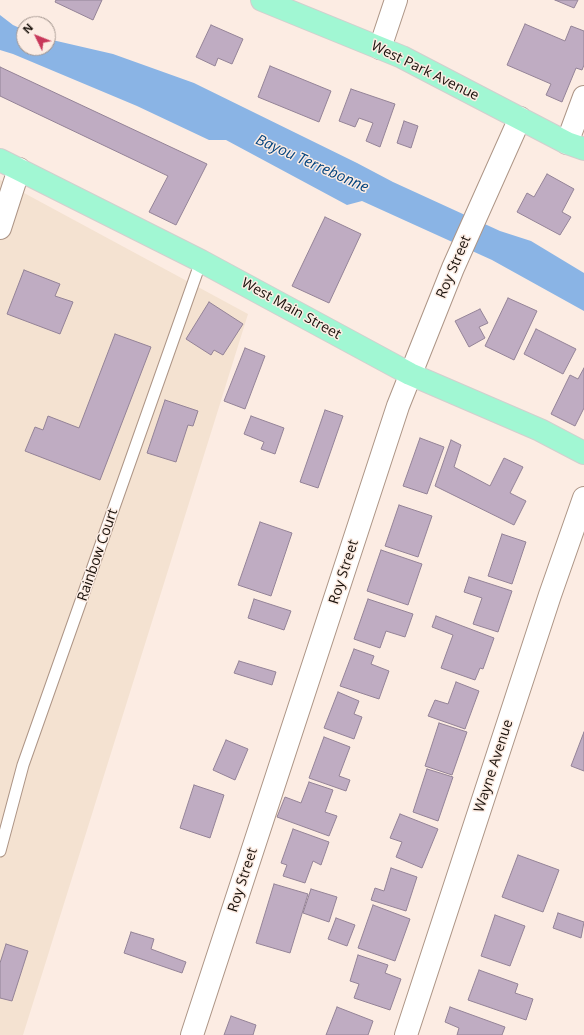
<!DOCTYPE html>
<html>
<head>
<meta charset="utf-8">
<style>
  body { margin:0 }
  #map { position:relative; width:584px; height:1035px; overflow:hidden; background:#fcece3; font-family:"Open Sans",sans-serif }
  canvas { display:block }
  .north { position:absolute; left:16px; top:16px; width:40px; height:40px; box-sizing:border-box; background:#fcece3; border:1px solid #a1948d; border-radius:50%; rotate:313deg; font-size:11px; font-weight:700; line-height:16px; text-align:center; color:#19110b }
  .north::after { content:''; display:block; margin:auto; width:14px; height:18px; background:#c8385a; clip-path:polygon(50% 0,100% 100%,50% 72%,0 100%) }
</style>
</head>
<body>
<div id="map">
<canvas width="584" height="1035"></canvas>
<div class="north">N</div>
</div>
<script>
const ctx = document.querySelector('canvas').getContext('2d');
ctx.lineJoin = 'round';
function paint(path, color) { ctx.fillStyle = color; ctx.fill(path, 'evenodd'); }
const toPath = rows => new Path2D(rows.map(r => 'M' + r).join(''));
function stroke(path, color, width, dash) { ctx.strokeStyle = color; ctx.lineWidth = width; ctx.lineCap = dash ? 'butt' : 'round'; ctx.setLineDash(dash || []); ctx.stroke(path); }
function write(font, color, halo, rows, align = 'center') {
  ctx.font = font + ' "Open Sans",sans-serif'; ctx.lineWidth = 3; ctx.setLineDash([]); ctx.textBaseline = 'middle'; ctx.strokeStyle = halo; ctx.fillStyle = color; for (const [text, x, y, turn = 0] of rows) {
    ctx.save(); ctx.translate(x, y); ctx.rotate((+turn || 0) * Math.PI / 180); ctx.textAlign = isNaN(turn) ? turn : align; if (halo) ctx.strokeText(text, 0, 0); ctx.fillText(text, 0, 0); ctx.restore();
  }
}
const commercial = toPath([
  [0,180,248,314,23,1035,0,1035]
]);
const water = toPath([
  [0,15,13,25,24,30,24,48,48,48,48,39,113,54,194,83,357,163,393,182,500,231,531,241,584,273,584,311,492,260,362,201,347,205,226,140,209,140,137,106,13,54,0,50]
]);
const building = toPath([
  [56,0,102,0,93,20,55,2,56,0],
  [555,0,578,0,574,8,555,0],
  [525,24,565,41,571,26,584,31,584,65,582,70,576,68,562,102,546,95,551,84,507,65,525,24],
  [211,25,243,39,232,64,218,58,215,66,196,57,211,25],
  [270,66,331,91,319,122,258,97,270,66],
  [0,67,207,164,176,225,149,212,168,176,0,96,0,67],
  [351,89,395,104,380,147,366,141,373,123,359,118,355,127,339,121,351,89],
  [404,121,418,126,411,148,397,143,404,121],
  [547,174,574,189,562,212,571,217,560,235,517,212,527,193,534,197,547,174],
  [325,217,361,234,329,303,292,286,325,217],
  [24,270,60,284,55,296,73,302,60,334,7,314,24,270],
  [508,298,537,311,514,360,485,346,508,298],
  [209,302,243,324,223,355,214,350,211,355,186,339,209,302],
  [480,309,488,323,479,327,485,338,469,347,455,321,480,309],
  [536,329,576,349,563,374,524,354,536,329],
  [115,334,151,347,100,480,25,451,35,427,43,430,48,416,79,428,115,334],
  [245,348,265,356,245,409,224,401,245,348],
  [584,368,584,408,575,426,551,414,570,375,578,379,584,368],
  [165,400,198,411,193,426,188,425,176,462,147,453,165,400],
  [325,410,343,416,318,488,300,482,325,410],
  [251,416,284,428,275,454,261,449,264,442,244,434,251,416],
  [420,438,444,447,427,494,403,486,420,438],
  [451,440,461,445,454,467,490,486,504,458,523,467,510,493,526,501,514,525,435,486,451,440],
  [399,505,432,516,418,557,385,546,399,505],
  [260,522,292,533,271,596,238,585,260,522],
  [502,534,526,542,512,584,488,576,502,534],
  [381,550,422,564,408,605,367,591,381,550],
  [469,577,512,591,498,632,473,624,482,598,464,592,469,577],
  [254,599,291,611,284,630,248,618,254,599],
  [368,599,413,614,405,637,386,631,380,648,354,639,368,599],
  [436,616,494,638,483,669,480,668,475,680,441,668,453,635,432,627,436,616],
  [354,649,374,656,371,664,389,671,379,699,340,686,354,649],
  [239,661,276,672,272,685,234,673,239,661],
  [456,682,479,691,465,729,428,716,435,700,448,704,456,682],
  [338,692,359,701,354,714,362,717,354,739,324,728,338,692],
  [439,723,467,732,452,775,425,766,439,723],
  [584,732,584,771,571,766,584,732],
  [324,737,350,747,339,776,350,780,346,791,309,778,324,737],
  [226,740,248,749,235,780,213,770,226,740],
  [427,769,453,777,438,821,413,812,427,769],
  [309,782,333,790,325,812,337,816,329,836,277,817,285,797,301,803,309,782],
  [194,785,224,795,210,838,180,828,194,785],
  [400,814,438,829,422,868,396,857,402,842,390,838,400,814],
  [293,829,329,842,321,865,313,861,305,883,283,876,287,865,281,863,293,829],
  [518,855,559,870,543,912,502,897,518,855],
  [391,868,417,877,406,911,371,900,375,888,384,891,391,868],
  [274,884,308,894,290,953,256,943,274,884],
  [311,889,337,897,329,922,303,913,311,889],
  [373,905,410,919,395,961,358,948,373,905],
  [558,913,584,922,581,938,553,928,558,913],
  [495,915,525,926,510,966,481,956,495,915],
  [336,918,355,925,347,946,328,939,336,918],
  [131,932,154,939,151,949,186,962,182,973,124,953,131,932],
  [6,944,28,951,12,1001,0,998,0,963,6,944],
  [358,955,388,965,385,973,401,979,390,1010,354,998,359,984,350,981,358,955],
  [479,970,518,984,515,993,533,999,526,1020,468,1000,479,970],
  [337,1007,373,1021,368,1035,326,1035,337,1007],
  [450,1007,505,1027,502,1035,457,1035,459,1028,445,1022,450,1007],
  [231,1016,256,1025,253,1035,224,1035,231,1016]
]);
const lane = toPath([
  [0,851,23,765,201,261]
]);
const street = toPath([
  [380,48,396,0],
  [567,143,584,97],
  [192,1035,398,406,453,268,520,118],
  [406,1035,550,595,584,498]
]);
const secondary = toPath([
  [0,228,19,169]
]);
const primary = toPath([
  [262,0,402,57,567,143,584,149],
  [0,160,201,261,410,374,540,430,584,453]
]);
const streetNames = [
  ["West Park Avenue",425,71,26],
  ["Roy Street",454,267,-67],
  ["West Main Street",291,309,29],
  ["Rainbow Court",98,555,-71],
  ["Roy Street",344,572,-72],
  ["Wayne Avenue",494,766,-72],
  ["Roy Street",243,880,-72]
];
const waterNames = [
  ["Bayou Terrebonne",312,164,24]
];
paint(commercial, '#f4e2d1');
paint(water, '#8ab4e5');
paint(building, '#bfacc2');
stroke(building, '#948397', 1);
stroke(lane, '#ad9586', 13);
stroke(street, '#ad9586', 24);
stroke(secondary, '#ad9586', 24);
stroke(primary, '#d1cfce', 24);
stroke(lane, '#fff', 11);
stroke(street, '#fff', 22);
stroke(secondary, '#fff', 22);
stroke(primary, '#a1f7d3', 22);
write('14px', '#19110b', '#fcece3', streetNames);
write('italic 15px', '#05457f', '#fcece3', waterNames);
</script>
</body>
</html>
